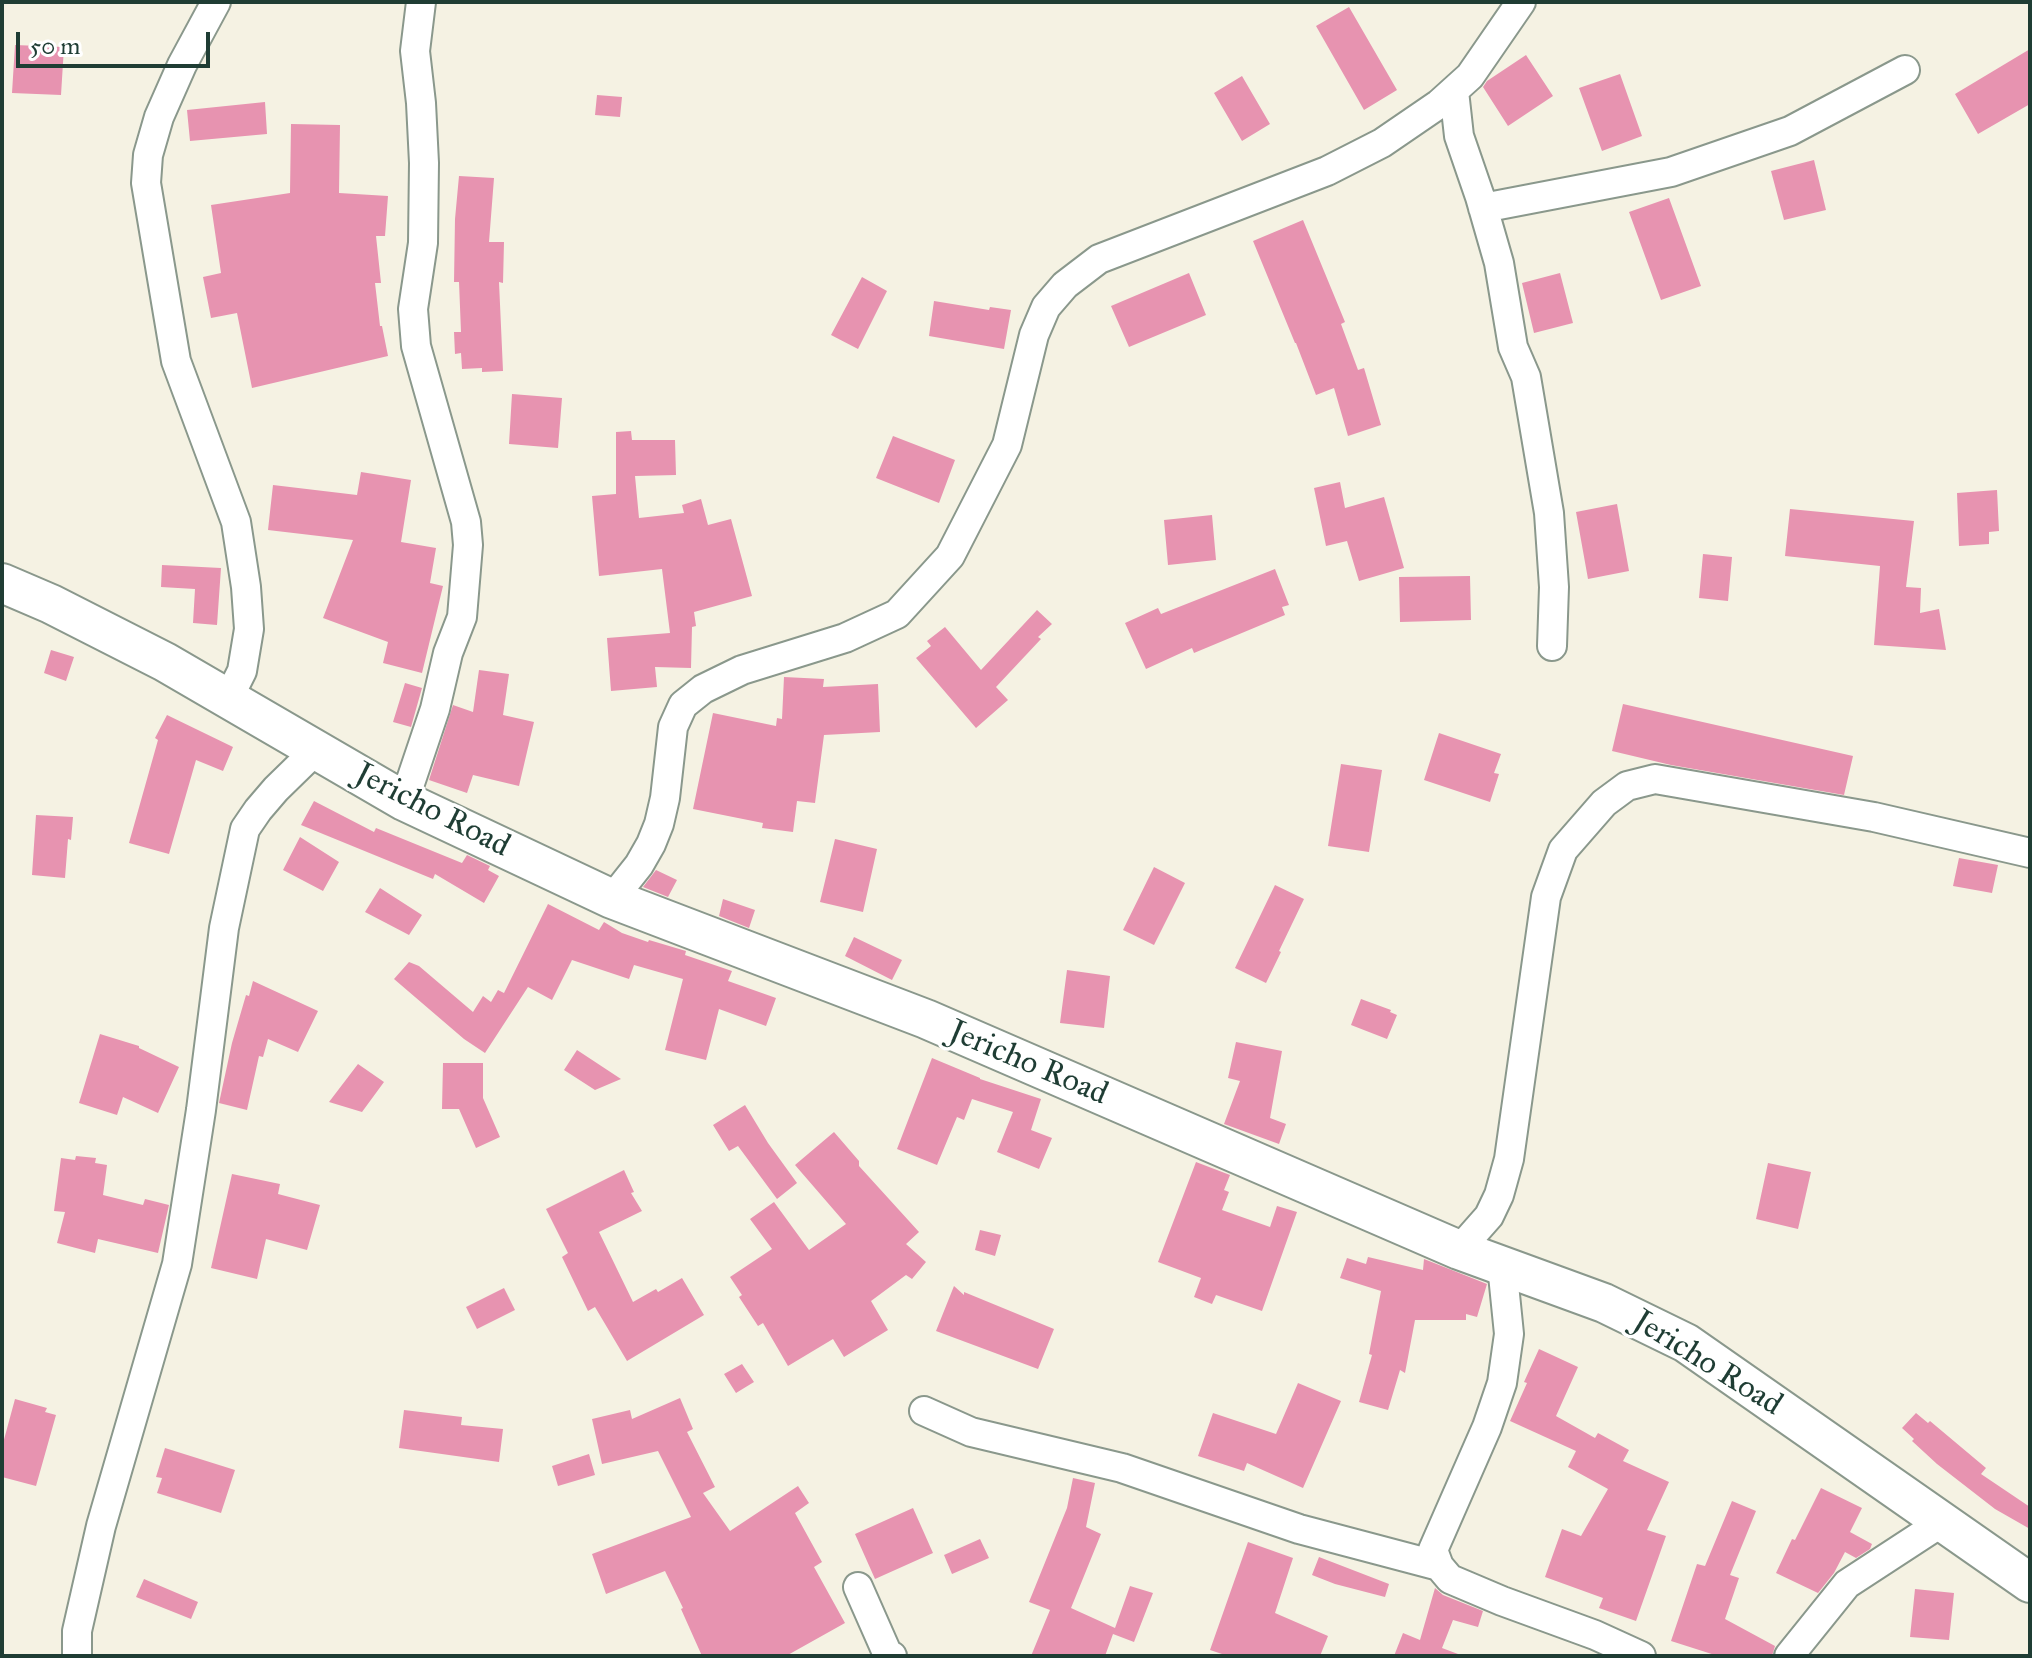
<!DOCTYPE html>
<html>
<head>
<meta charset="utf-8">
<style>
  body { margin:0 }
  #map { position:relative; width:2032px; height:1658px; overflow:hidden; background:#f5f2e3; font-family:"IM FELL Great Primer",serif }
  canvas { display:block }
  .frame { position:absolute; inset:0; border:4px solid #1f3d34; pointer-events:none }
  .scale { position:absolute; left:16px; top:32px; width:194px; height:36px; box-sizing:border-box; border:4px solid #1f3d34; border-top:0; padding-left:10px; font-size:24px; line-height:28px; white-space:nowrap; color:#1f3d34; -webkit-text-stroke:6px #fff; paint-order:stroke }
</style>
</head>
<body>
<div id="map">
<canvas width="2032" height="1658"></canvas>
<div class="frame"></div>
<div class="scale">50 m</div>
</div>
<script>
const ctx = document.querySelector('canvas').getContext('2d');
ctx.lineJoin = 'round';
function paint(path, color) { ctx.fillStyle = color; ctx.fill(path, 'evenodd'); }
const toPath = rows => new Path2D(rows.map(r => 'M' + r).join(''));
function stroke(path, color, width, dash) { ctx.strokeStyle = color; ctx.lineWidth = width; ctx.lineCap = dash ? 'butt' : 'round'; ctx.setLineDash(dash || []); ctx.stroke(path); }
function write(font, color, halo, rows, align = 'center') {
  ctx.font = font + ' "IM FELL Great Primer",serif'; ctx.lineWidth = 7; ctx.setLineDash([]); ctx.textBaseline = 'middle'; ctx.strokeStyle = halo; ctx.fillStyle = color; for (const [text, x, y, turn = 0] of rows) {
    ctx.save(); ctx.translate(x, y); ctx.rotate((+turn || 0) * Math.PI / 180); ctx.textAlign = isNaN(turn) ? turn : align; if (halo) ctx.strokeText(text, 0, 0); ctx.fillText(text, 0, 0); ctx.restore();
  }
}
const building = toPath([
  [1349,7,1397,90,1364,110,1316,26],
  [15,45,64,47,61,95,12,93],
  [2030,49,2030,104,1978,134,1955,94],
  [1526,55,1553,96,1508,126,1483,87,1487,81],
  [1620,74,1642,136,1602,151,1579,88],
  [1242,76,1270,124,1242,141,1214,93],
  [597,95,622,97,620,117,595,115],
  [265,102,267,134,190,141,187,110],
  [291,124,340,125,339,193,388,196,385,236,376,236,381,283,375,283,380,326,382,326,388,356,252,388,237,313,211,318,203,277,221,273,211,205,290,193],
  [1814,160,1826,210,1784,220,1771,171],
  [459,176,494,178,489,242,504,242,503,283,499,282,503,371,482,372,482,368,462,369,461,353,455,354,454,332,461,332,459,282,454,282,455,219],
  [1669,198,1701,286,1661,300,1629,212],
  [1303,220,1345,322,1341,324,1358,370,1364,368,1381,425,1348,436,1334,388,1316,395,1296,343,1295,343,1253,241],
  [1189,273,1206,315,1129,347,1111,306],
  [1560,273,1573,323,1534,333,1522,283],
  [862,277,887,291,858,349,831,335],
  [934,301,989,310,990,307,1011,310,1004,349,929,336],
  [512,394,562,398,558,448,509,444],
  [631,431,632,440,675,440,676,475,635,476,639,518,684,513,682,505,701,499,708,525,731,519,752,596,694,612,696,626,692,627,691,668,655,667,657,687,611,691,607,638,670,633,662,569,599,576,592,496,616,494,616,432],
  [893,436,955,460,939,503,876,478],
  [361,472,411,480,401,542,436,548,430,583,443,586,422,673,383,663,388,642,323,618,353,540,268,530,273,485,357,495],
  [1340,482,1345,508,1384,497,1404,568,1359,581,1347,541,1326,546,1314,488],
  [1997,490,1999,531,1989,532,1989,544,1959,546,1957,493],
  [1617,504,1629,571,1588,579,1576,512],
  [1790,509,1914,521,1906,587,1921,588,1920,613,1939,609,1946,650,1874,645,1880,566,1785,556],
  [1212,515,1216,560,1168,565,1164,520],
  [1703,554,1732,557,1728,601,1699,598],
  [162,565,221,568,217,625,193,623,195,589,161,587],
  [1275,569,1289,605,1282,607,1285,615,1194,653,1192,648,1146,669,1125,623,1158,608,1161,614],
  [1470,576,1471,620,1400,622,1399,577],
  [1037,610,1052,624,1038,637,1041,639,996,687,1008,700,976,728,916,658,931,646,927,641,945,627,981,670],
  [51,650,74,657,66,681,44,673],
  [479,670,509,674,503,715,534,722,519,786,473,775,467,793,429,780,453,705,473,712],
  [784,677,824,679,823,687,878,684,880,732,824,735,815,803,797,801,793,832,762,828,763,823,693,809,713,713,776,726,777,718,782,719],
  [405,683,422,688,411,727,393,722],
  [1623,704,1853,756,1844,795,1671,765,1612,751],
  [167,715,233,747,223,771,196,760,169,854,129,843,158,740,155,738],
  [1439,733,1501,754,1494,773,1499,774,1490,802,1424,780],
  [1341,764,1382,770,1369,852,1328,846],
  [314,801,374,832,376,828,462,863,467,855,490,866,488,870,499,876,484,903,435,874,433,879,301,825],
  [36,815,73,817,71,840,68,839,65,878,32,875],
  [300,837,339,862,323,891,283,870],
  [835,839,877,849,863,912,820,902],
  [1959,858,1998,865,1992,893,1953,886],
  [1154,867,1185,883,1154,945,1123,930],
  [656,870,677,880,668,897,643,887],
  [1275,885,1304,899,1279,951,1281,952,1266,983,1235,968],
  [380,888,422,915,409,935,365,912],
  [723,899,755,910,749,928,719,916],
  [548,904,599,930,604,922,622,933,648,942,649,940,686,951,685,955,732,971,728,981,776,998,766,1026,719,1009,706,1060,665,1050,683,979,634,965,629,979,572,960,552,1000,528,987,485,1053,464,1039,394,979,409,962,419,966,473,1012,483,996,491,1002,498,990,504,993],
  [854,937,902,960,892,980,845,956],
  [1067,970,1110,976,1104,1028,1060,1023],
  [253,981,318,1011,298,1052,268,1039,263,1057,259,1056,247,1110,219,1103,232,1043,246,995,249,996],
  [1361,999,1391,1010,1390,1012,1397,1015,1387,1039,1351,1025],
  [100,1034,139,1046,139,1048,179,1067,158,1113,123,1097,117,1115,79,1103],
  [1236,1042,1282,1051,1270,1118,1286,1124,1279,1144,1224,1124,1240,1081,1228,1078],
  [577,1050,621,1079,595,1090,564,1070],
  [932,1058,980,1078,980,1079,1041,1099,1031,1130,1052,1138,1039,1169,997,1152,1013,1112,972,1099,964,1120,957,1117,937,1165,897,1149],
  [443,1063,483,1063,483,1098,500,1137,476,1148,459,1109,442,1109],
  [358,1064,384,1082,362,1112,329,1102],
  [745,1105,768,1143,797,1183,777,1199,738,1146,729,1151,713,1125],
  [834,1132,859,1161,859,1166,919,1232,906,1244,926,1262,912,1279,906,1275,871,1301,888,1330,844,1357,833,1339,788,1366,763,1323,758,1326,739,1297,742,1295,730,1277,772,1249,750,1219,774,1202,809,1250,846,1224,795,1165],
  [76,1156,96,1158,95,1163,107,1165,103,1195,143,1205,145,1199,169,1205,158,1253,98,1239,95,1253,57,1243,65,1212,54,1211,61,1158,75,1160],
  [1196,1162,1230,1175,1224,1190,1229,1192,1222,1210,1270,1227,1277,1206,1297,1212,1262,1311,1216,1295,1212,1304,1194,1297,1201,1278,1158,1262],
  [1768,1163,1811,1172,1798,1229,1756,1219],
  [624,1170,634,1192,631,1193,642,1211,599,1232,633,1302,656,1289,658,1292,682,1278,704,1315,627,1361,595,1307,588,1311,562,1257,568,1253,546,1209],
  [232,1174,280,1184,278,1194,320,1205,307,1250,266,1239,257,1279,211,1268],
  [980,1230,1001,1235,995,1256,975,1250],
  [1368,1257,1423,1270,1424,1259,1487,1284,1477,1317,1466,1314,1466,1320,1415,1320,1405,1373,1400,1370,1388,1410,1359,1402,1372,1355,1369,1354,1381,1291,1340,1278,1347,1258,1366,1264],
  [954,1286,964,1295,964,1292,1054,1329,1038,1369,936,1331],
  [504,1288,515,1310,477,1329,466,1307],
  [1539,1349,1578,1367,1556,1416,1595,1438,1598,1433,1629,1450,1623,1461,1669,1482,1647,1530,1666,1536,1636,1621,1599,1608,1603,1598,1545,1577,1562,1529,1581,1536,1608,1489,1568,1467,1576,1451,1510,1421,1527,1383,1524,1382],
  [742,1364,754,1382,736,1393,724,1374],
  [1298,1383,1341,1401,1303,1488,1247,1463,1244,1471,1198,1456,1213,1413,1276,1434],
  [680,1398,693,1429,687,1432,715,1487,703,1493,730,1531,798,1486,809,1503,795,1513,822,1562,814,1567,845,1623,786,1656,702,1656,681,1609,683,1608,665,1571,606,1594,592,1554,691,1517,658,1451,602,1464,592,1419,630,1410,632,1419],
  [15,1399,47,1408,45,1412,56,1415,36,1486,2,1477,2,1447],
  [404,1410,462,1417,461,1425,503,1429,499,1462,399,1448],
  [1916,1413,1928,1423,1930,1421,1986,1468,1981,1474,2030,1507,2030,1529,1995,1509,1937,1464,1912,1441,1914,1439,1902,1428],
  [165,1448,235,1470,221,1513,157,1493,162,1478,156,1477],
  [589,1454,595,1475,558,1486,552,1466],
  [1073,1478,1095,1483,1086,1527,1101,1534,1071,1608,1115,1628,1130,1586,1153,1593,1134,1642,1113,1634,1105,1656,1031,1656,1050,1610,1029,1602,1067,1508],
  [1821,1488,1862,1508,1850,1532,1872,1544,1870,1549,1856,1558,1845,1552,1834,1573,1818,1593,1776,1573,1792,1539,1795,1540],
  [1732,1501,1756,1511,1730,1575,1739,1578,1725,1619,1775,1646,1772,1656,1718,1656,1671,1641,1697,1564,1705,1566],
  [913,1508,933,1553,875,1579,855,1534],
  [980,1539,989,1558,952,1574,944,1555],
  [1248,1542,1293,1558,1275,1613,1328,1636,1320,1656,1228,1656,1210,1650],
  [1319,1557,1389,1584,1385,1597,1335,1584,1312,1575],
  [144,1579,198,1602,191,1619,136,1597],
  [1435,1588,1443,1595,1483,1611,1478,1627,1453,1620,1442,1648,1458,1654,1457,1656,1394,1656,1403,1633,1420,1640],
  [1915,1589,1954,1593,1949,1640,1910,1637]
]);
const street = toPath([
  [216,2,182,65,159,117,148,155,146,183,176,361,236,522,246,587,249,629,242,671,228,699],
  [1454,91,1459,136,1480,197,1499,263,1513,347,1526,377,1549,513,1554,587,1552,646],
  [1483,208,1671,172,1790,131,1905,70],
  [404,801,435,709,448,653,462,617,468,545,466,522,416,346,413,309,423,243,424,163,421,103,415,51,421,2],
  [612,899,639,865,651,844,659,824,665,798,673,727,683,705,703,689,742,670,845,638,897,614,950,556,1007,445,1034,335,1046,307,1065,285,1099,259,1327,171,1382,143,1439,104,1470,76,1521,2],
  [1459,1250,1489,1216,1499,1195,1509,1159,1546,897,1563,850,1604,803,1627,786,1655,779,1874,817,2030,853],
  [1502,1265,1509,1334,1502,1383,1487,1427,1433,1550,1439,1566,1450,1579,1502,1601,1595,1635,1641,1656],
  [924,1411,971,1432,1122,1468,1299,1529,1439,1566],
  [858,1587,888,1655,892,1656],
  [77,1656,77,1631,101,1526,177,1264,201,1110,224,928,245,829,258,810,276,789,316,750],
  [1789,1656,1847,1584,1942,1522]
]);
const secondary = toPath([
  [2,583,51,604,165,662,404,801,612,899,926,1019,1459,1250,1604,1303,1686,1343,2030,1583]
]);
const streetNames = [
  ["Jericho Road",432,811,27],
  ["Jericho Road",1028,1064,23],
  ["Jericho Road",1707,1364,32]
];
paint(building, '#e793b0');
stroke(street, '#8a988c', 32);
stroke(secondary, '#8a988c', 42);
stroke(street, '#fff', 28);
stroke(secondary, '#fff', 38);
write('32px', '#1f3d34', '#fff', streetNames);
</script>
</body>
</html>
